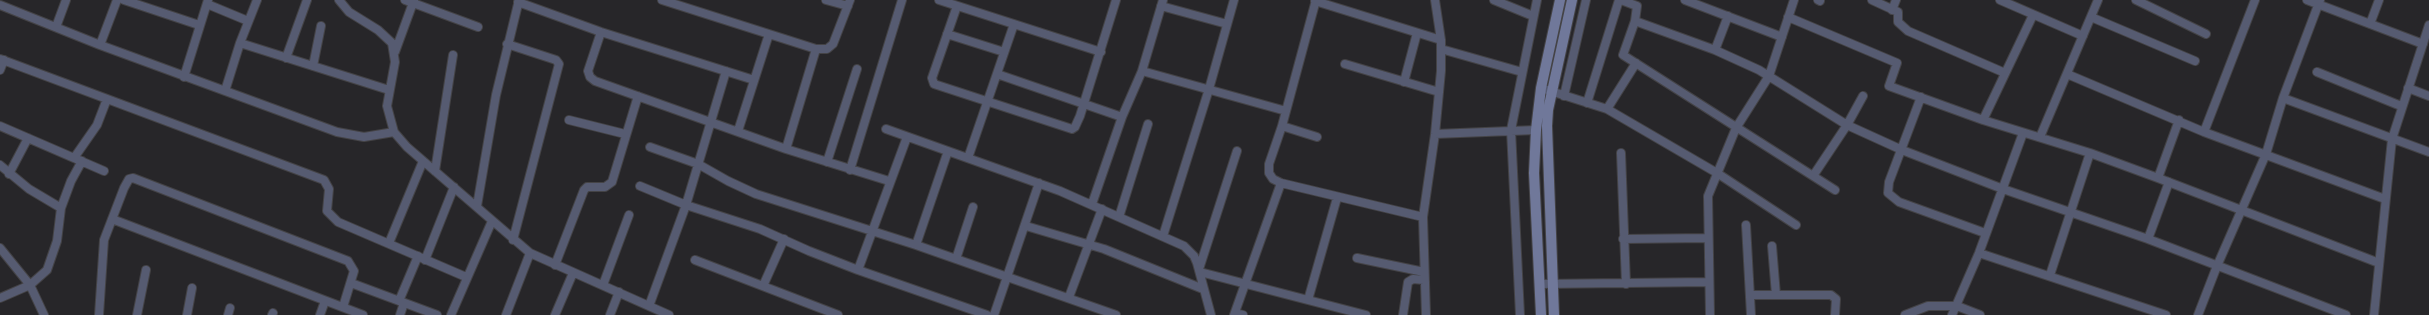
<!DOCTYPE html>
<html>
<head>
<meta charset="utf-8">
<style>
  body { margin:0 }
  canvas { display:block; background:#272629 }
</style>
</head>
<body>
<canvas width="2429" height="315"></canvas>
<script>
const ctx = document.querySelector('canvas').getContext('2d');
ctx.lineJoin = 'round';
const toPath = rows => new Path2D(rows.map(r => 'M' + r).join(''));
function stroke(path, color, width, dash) { ctx.strokeStyle = color; ctx.lineWidth = width; ctx.lineCap = dash ? 'butt' : 'round'; ctx.setLineDash(dash || []); ctx.stroke(path); }
const minor = toPath([
  [124,0,199,25],
  [339,0,349,12,378,30,392,43,395,62,387,106,394,132,407,147,530,253,669,315],
  [405,0,478,27],
  [662,0,816,49,786,149],
  [826,0,848,6],
  [939,0,1101,52],
  [1316,0,1282,126,1269,164,1269,173,1273,179,1281,183,1423,217],
  [1494,0,1533,16],
  [1621,0,1637,6,1635,21,1623,55,1835,190],
  [1685,0,1782,37],
  [1818,0,1820,1],
  [1872,0,1898,12,1898,22,1908,31,2005,73],
  [2000,0,2083,36],
  [2136,0,2206,34],
  [2307,0,2423,44],
  [1315,1,1441,40],
  [518,2,601,32,754,80],
  [207,4,248,21],
  [0,5,100,45,337,132,364,137,394,132],
  [957,6,932,78,934,84,1072,129,1075,127,1080,116,1116,0],
  [1161,6,1227,24],
  [1892,10,1896,0],
  [1788,17,1897,63,1889,86,1983,120,2090,153,2158,178,2379,263],
  [2091,17,2195,61],
  [1635,21,1715,50,1759,70,1847,125,1902,150,2003,189,2148,239,2346,315],
  [2370,24,2379,0],
  [56,27,66,0],
  [601,32,588,71,590,77,595,81,786,149,889,181],
  [947,34,1004,52],
  [240,43,389,90],
  [507,44,556,60,559,64,513,240],
  [100,45,117,0],
  [816,49,827,49,833,44,850,0],
  [1441,49,1522,72],
  [1715,50,1728,16],
  [395,52,414,0],
  [286,58,307,0],
  [0,59,324,180,329,189,327,211,338,222,466,277],
  [1345,64,1439,92],
  [313,66,321,26],
  [0,70,4,60],
  [1142,71,1286,111],
  [2317,72,2401,106],
  [997,74,1122,117],
  [2067,74,2204,132,2385,199],
  [184,77,208,0],
  [1404,82,1417,33],
  [1541,88,1607,109,1717,173,1796,225],
  [2408,88,2429,96],
  [225,91,240,43,257,0],
  [1564,96,1586,0],
  [1921,97,1889,182,1888,193,1899,202,1985,233],
  [2283,98,2429,152],
  [1587,103,1619,0],
  [1607,109,1636,63],
  [569,120,625,134],
  [1983,120,2033,15],
  [0,126,104,171],
  [1282,126,1317,137],
  [886,129,1060,191,1184,246,1194,256,1197,263,1211,315],
  [738,131,769,34],
  [2204,132,2255,0],
  [1435,134,1536,130],
  [2040,137,2098,0],
  [650,147,698,164,728,181,756,194,916,245,1116,315],
  [1621,153,1626,284],
  [74,158,97,125,107,99],
  [968,158,1014,24],
  [827,162,857,69],
  [0,165,29,189,61,208],
  [850,170,902,0],
  [435,171,453,55],
  [9,174,28,138],
  [1813,176,1847,125,1863,96],
  [2158,178,2179,120],
  [640,186,686,205,760,229,809,251,858,270,987,315],
  [1092,204,1122,117,1142,71,1163,0],
  [477,206,496,95,519,0],
  [1119,217,1148,124],
  [112,219,363,315],
  [1746,225,1751,315],
  [1026,226,1104,249,1203,289],
  [1163,236,1209,89,1234,0],
  [1623,239,1707,238],
  [2148,239,2169,182],
  [389,243,423,161],
  [916,245,948,151],
  [1772,246,1776,295],
  [0,248,30,285,44,315],
  [1979,253,2166,315],
  [1357,258,1424,272],
  [956,259,973,207],
  [425,260,454,187],
  [695,260,838,315],
  [555,265,584,190,587,187,605,187,612,182,638,96],
  [1199,269,1237,151],
  [858,270,907,137],
  [1200,272,1366,315],
  [2050,275,2090,153],
  [351,283,437,315],
  [1540,284,1709,282],
  [603,285,629,215],
  [763,286,784,239],
  [1750,295,1831,295,1836,299,1835,315],
  [1069,297,1102,209],
  [0,298,30,285,47,270,57,241,61,208,71,181,82,161],
  [1308,300,1337,198],
  [399,301,418,256],
  [649,306,686,205,726,71],
  [1235,313,1243,315],
  [99,315,104,240,124,188,129,179,133,178,348,261,354,271,343,307],
  [137,315,146,270],
  [187,315,192,288],
  [228,315,230,308],
  [272,315,273,313],
  [320,315,325,301],
  [400,315,404,303],
  [451,315,492,221],
  [506,315,530,253],
  [555,315,573,273],
  [610,315,619,292],
  [994,315,1039,183],
  [1234,315,1281,183],
  [1403,315,1408,282,1413,279,1424,280],
  [1426,315,1423,217,1435,134,1441,71,1441,40,1435,0],
  [1520,315,1511,130,1537,0],
  [1710,315,1708,196,1736,128,1769,76,1794,0],
  [1905,315,1928,306,1957,306,1980,315],
  [1952,315,1979,253,2023,133],
  [2198,315,2217,266,2266,154,2283,98,2320,0],
  [2374,315,2392,139,2429,25]
]);
const secondary = toPath([
  [1541,315,1534,173,1536,130,1541,88,1560,0],
  [1554,315,1547,126,1548,110,1572,0]
]);
stroke(minor, '#444346', 10);
stroke(secondary, '#444346', 12);
stroke(minor, '#565b71', 8);
stroke(secondary, '#70789a', 10);
</script>
</body>
</html>
